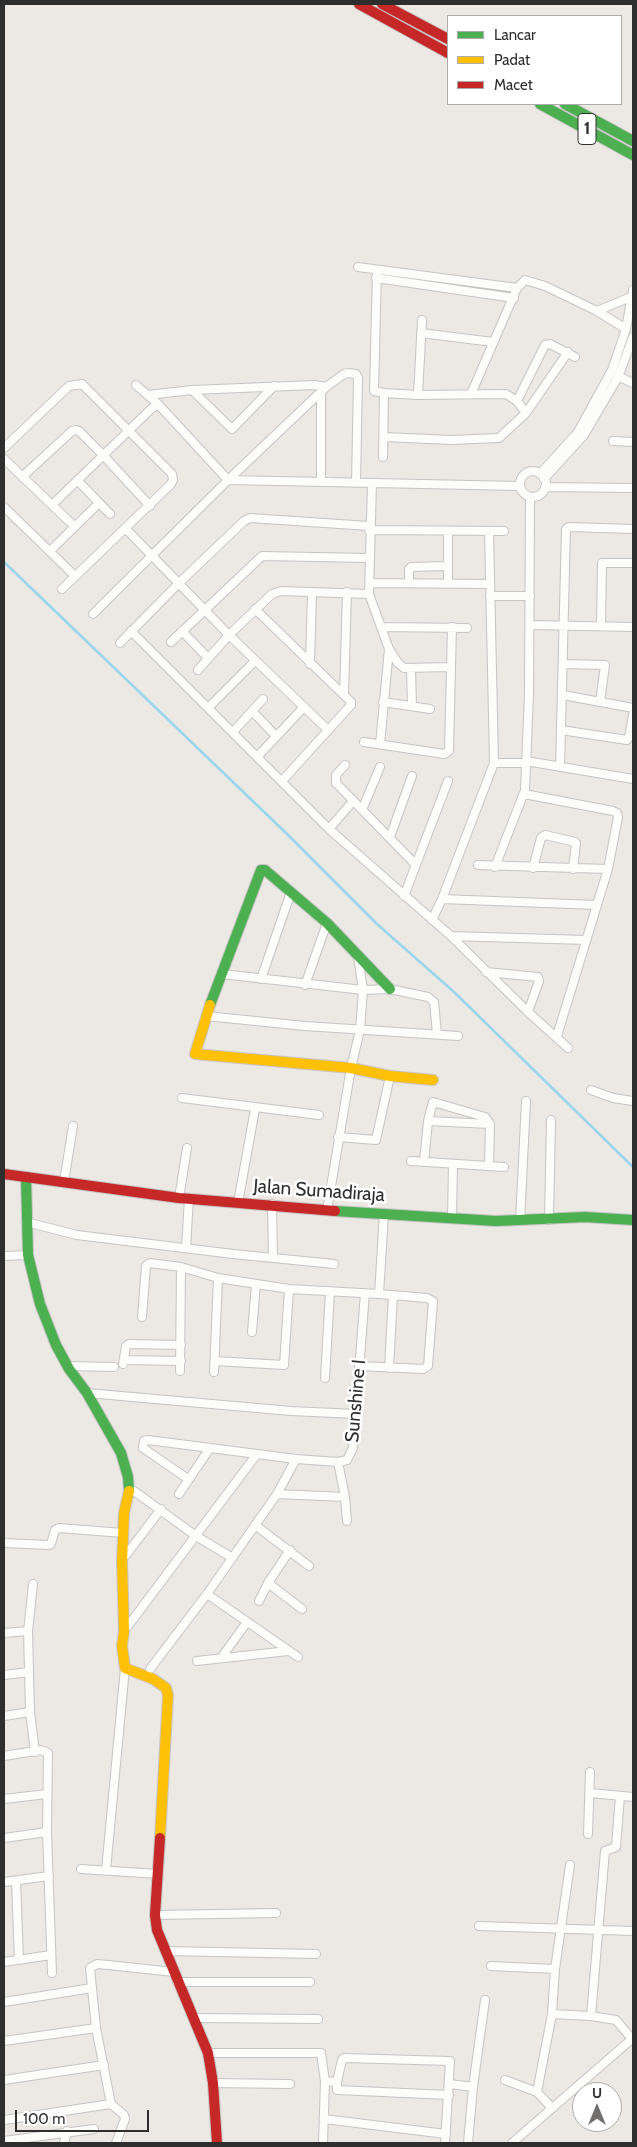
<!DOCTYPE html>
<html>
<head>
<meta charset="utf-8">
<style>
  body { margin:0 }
  #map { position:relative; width:637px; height:2147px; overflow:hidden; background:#ece8e4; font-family:Cabin,sans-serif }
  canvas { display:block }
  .frame { position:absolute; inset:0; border:5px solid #2e2e2e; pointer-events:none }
  .legend { position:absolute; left:447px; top:15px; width:175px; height:90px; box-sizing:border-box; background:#fff; border:1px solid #ababab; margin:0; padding:6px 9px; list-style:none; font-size:15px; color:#2e2e2e }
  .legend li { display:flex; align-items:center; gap:10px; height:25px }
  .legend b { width:25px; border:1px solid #ababab }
  .north { position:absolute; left:572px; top:2082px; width:50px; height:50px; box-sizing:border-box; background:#fff; border:1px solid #ababab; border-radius:50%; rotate:0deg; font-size:14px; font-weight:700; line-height:20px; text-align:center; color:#2e2e2e }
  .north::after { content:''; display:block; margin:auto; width:18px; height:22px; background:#706f6e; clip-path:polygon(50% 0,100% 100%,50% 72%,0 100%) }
  .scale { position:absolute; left:15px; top:2110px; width:134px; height:22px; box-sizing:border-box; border:2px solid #2e2e2e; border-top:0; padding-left:6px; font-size:15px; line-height:18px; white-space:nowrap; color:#2e2e2e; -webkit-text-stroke:4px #fff; paint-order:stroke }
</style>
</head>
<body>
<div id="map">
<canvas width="637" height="2147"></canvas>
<div class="frame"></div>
<ul class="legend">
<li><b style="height:6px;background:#4caf50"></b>Lancar</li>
<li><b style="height:6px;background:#ffc107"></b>Padat</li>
<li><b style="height:6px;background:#c62828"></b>Macet</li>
</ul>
<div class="north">U</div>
<div class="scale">100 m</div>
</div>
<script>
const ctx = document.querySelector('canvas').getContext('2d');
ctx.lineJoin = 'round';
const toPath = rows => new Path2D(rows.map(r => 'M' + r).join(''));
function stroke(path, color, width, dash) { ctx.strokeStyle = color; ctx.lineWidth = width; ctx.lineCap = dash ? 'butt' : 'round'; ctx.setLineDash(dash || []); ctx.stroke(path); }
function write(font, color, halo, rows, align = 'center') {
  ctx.font = font + ' Cabin,sans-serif'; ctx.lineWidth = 5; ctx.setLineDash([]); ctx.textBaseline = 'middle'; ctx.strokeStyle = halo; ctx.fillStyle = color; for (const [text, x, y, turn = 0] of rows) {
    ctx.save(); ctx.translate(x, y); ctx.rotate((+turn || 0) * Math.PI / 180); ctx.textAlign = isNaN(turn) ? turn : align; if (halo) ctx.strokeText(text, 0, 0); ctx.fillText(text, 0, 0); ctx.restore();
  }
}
const stream = toPath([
  [4,562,286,833,377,924,454,992,633,1167]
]);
const street = toPath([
  [358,267,517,288],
  [377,270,374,391,384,393,418,395,506,394,517,401,526,413],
  [376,278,514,298],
  [597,311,633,296],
  [421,333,493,342],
  [615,375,633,383],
  [136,385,158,404,228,480,520,486],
  [192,390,232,429,274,386],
  [321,392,321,482],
  [471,394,517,288,525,280,545,286,597,311,626,329],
  [148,395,192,390,315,385,326,387],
  [418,395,422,320],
  [517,401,545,345,550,344,575,357],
  [384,437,451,440,499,438,526,413,568,352],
  [613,441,633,442],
  [4,448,69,386,82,384,172,474,173,480,171,484,62,589],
  [383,457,384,393],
  [4,459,74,526],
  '520 484a13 13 0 1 1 26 0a13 13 0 1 1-26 0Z',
  [540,474,578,432,612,370,626,329,633,290],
  [22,477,72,431,76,430,79,431,103,455,150,506],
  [544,479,584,435,618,377,633,337],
  [78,481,110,514],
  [372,483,369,594,389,649,398,663,404,668,450,667],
  [545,487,633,488],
  [52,505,151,409,158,404],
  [4,507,75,576],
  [126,529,229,635,327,729],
  [369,530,504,531],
  [448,531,448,584],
  [50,551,98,504],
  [370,583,490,584],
  [409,583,409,569,411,567,447,566],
  [490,596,530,596],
  [255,609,351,702,351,705,282,781],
  [93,614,228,480,326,387,344,374,348,373,356,374,358,378,356,483],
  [530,625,633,627],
  [601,626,602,563,633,563],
  [381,627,467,628],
  [131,631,329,829,451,936,528,1012,568,1048],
  [182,631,208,658],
  [171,642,262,556,369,558],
  [120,643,179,583,244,521,250,518,369,526],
  [310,664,312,593],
  [563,664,605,665,600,702],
  [411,669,412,706],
  [198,670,229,635,272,594,281,591,369,594],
  [344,695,347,592],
  [563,695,633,708],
  [383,702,430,709],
  [209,707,255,661],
  [253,712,275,735],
  [561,730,627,740,629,737,633,715],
  [233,732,263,699],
  [364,742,444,754,449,751,452,627],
  [380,744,389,649],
  [258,756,304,707],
  [526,761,633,779],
  [494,763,526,763],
  [345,765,336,775,336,783,415,864],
  [560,767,566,529,569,527,633,529],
  [524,794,613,811,617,813,618,817,608,869,557,1036],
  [362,810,380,767],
  [329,829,353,801],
  [390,837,412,776],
  [478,865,608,869],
  [495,867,525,790,529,694,530,497],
  [533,868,541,838,545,835,575,842,576,843,573,869],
  [404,896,448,781],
  [442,899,597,905],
  [432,920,442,899,494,763,489,531],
  [451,936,586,940],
  [486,972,538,977,539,981,528,1012],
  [222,974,363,990,390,989,428,997,434,1002,437,1034],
  [261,979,291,892],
  [305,985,327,923],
  [206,1016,305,1026,458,1036],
  [591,1090,613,1098,633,1101],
  [182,1098,319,1115],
  [428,1121,490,1124],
  [338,1137,376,1140,390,1076],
  [411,1161,504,1167],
  [424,1162,428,1121,433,1102,485,1117,490,1124,489,1166],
  [64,1182,73,1126],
  [179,1198,187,1148],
  [238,1203,255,1109],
  [272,1204,273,1258],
  [327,1210,351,1068,360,1030,363,990,358,956],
  [452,1218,453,1164],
  [549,1220,551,1120],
  [520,1221,526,1101],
  [26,1222,77,1235,233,1254,334,1264],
  [186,1248,189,1198],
  [4,1256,28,1255],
  [379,1294,384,1214],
  [142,1317,146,1266,150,1263,181,1267,218,1278,289,1289,379,1294,427,1298,433,1301,428,1366,423,1369,359,1366],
  [252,1332,256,1284],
  [124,1360,181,1361],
  [215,1361,284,1365,289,1289],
  [123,1364,126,1346,129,1344,181,1345],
  [67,1366,114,1367],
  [389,1368,393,1295],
  [180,1371,181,1267],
  [214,1372,218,1278],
  [325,1378,330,1292],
  [87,1393,291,1411,356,1414],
  [338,1462,345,1497,347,1521],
  [188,1479,143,1448,144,1441,148,1440,296,1459,338,1462,347,1460,353,1448,365,1293],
  [134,1491,196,1536,231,1557],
  [179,1494,210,1448],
  [277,1494,345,1497],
  [255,1525,309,1566],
  [4,1543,49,1545,51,1544,55,1530,59,1528,123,1533],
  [126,1555,161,1509],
  [268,1583,302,1609],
  [33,1584,28,1631,30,1712,35,1752],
  [207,1594,298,1657],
  [259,1601,268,1583,290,1550],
  [128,1626,257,1454],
  [4,1633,28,1631],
  [221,1658,247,1622],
  [197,1661,288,1651],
  [150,1669,207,1594,277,1494,296,1459],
  [4,1675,29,1672],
  [4,1716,30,1712],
  [4,1756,41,1750,48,1753,47,1832,52,1973],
  [590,1793,633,1797],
  [620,1796,616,1847,605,1851,591,2016,616,2020,632,2039],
  [4,1799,47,1794],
  [588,1834,590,1772],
  [4,1838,47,1832],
  [570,1865,555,1969,552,2014,591,2016],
  [81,1869,158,1874],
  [106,1870,125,1668],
  [16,1881,19,1960],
  [4,1882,49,1876],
  [155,1915,276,1913],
  [479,1926,633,1931],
  [165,1951,316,1954],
  [4,1962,51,1955],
  [491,1966,555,1969],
  [177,1982,310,1982],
  [4,2002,92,1988],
  [194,2018,318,2019],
  [4,2041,96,2028],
  [208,2053,321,2053,325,2081,323,2143],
  [4,2080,104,2065],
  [505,2080,537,2092,552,2108],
  [325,2081,337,2082,342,2060,344,2058,450,2061,445,2143],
  [337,2082,337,2090,449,2095],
  [213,2083,290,2084],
  [450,2084,473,2087,485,2000],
  [537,2092,552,2014],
  [324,2119,446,2134],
  [4,2120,111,2104],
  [4,2141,94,2129],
  [64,2143,67,2131],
  [116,2143,125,2119,124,2115,111,2104,96,2028,90,1968,97,1964,108,1965,174,1972],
  [468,2143,473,2087],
  [512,2143,633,2038]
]);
const fast = toPath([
  [540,104,633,155],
  [565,104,633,141],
  [210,1005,261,870,265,870,327,923,390,989],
  [26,1177,28,1255,40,1304,56,1345,69,1369,87,1393,121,1453,128,1477,129,1491],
  [335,1211,496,1221,585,1217,633,1220]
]);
const slow = toPath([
  [210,1005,195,1054,351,1068,390,1076,433,1080],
  [129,1491,124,1513,122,1562,124,1631,122,1646,125,1668,153,1679,166,1688,168,1695,160,1838]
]);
const jam = toPath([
  [359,4,448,53],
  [382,4,448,39],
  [4,1174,179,1198,335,1211],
  [160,1838,155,1915,157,1930,208,2053,213,2083,217,2143]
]);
const shields = [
  [587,129,18]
];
const shieldNames = [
  ["1",587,129]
];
const streetNames = [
  ["Jalan Sumadiraja",319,1191,4],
  ["Sunshine I",356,1401,-85]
];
stroke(stream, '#99d6ec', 2.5);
stroke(street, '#c5c4c5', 10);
stroke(fast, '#c5c4c5', 12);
stroke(slow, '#c5c4c5', 12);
stroke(jam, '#c5c4c5', 12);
stroke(street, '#fcfcfb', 8);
stroke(fast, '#4caf50', 10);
stroke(slow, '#ffc107', 10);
stroke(jam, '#c62828', 10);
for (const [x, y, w] of shields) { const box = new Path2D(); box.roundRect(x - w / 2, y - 15.5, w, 31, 4); ctx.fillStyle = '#fff'; ctx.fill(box); stroke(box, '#2e2e2e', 1); }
write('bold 18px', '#2e2e2e', null, shieldNames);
write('19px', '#2e2e2e', '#fff', streetNames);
</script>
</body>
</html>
